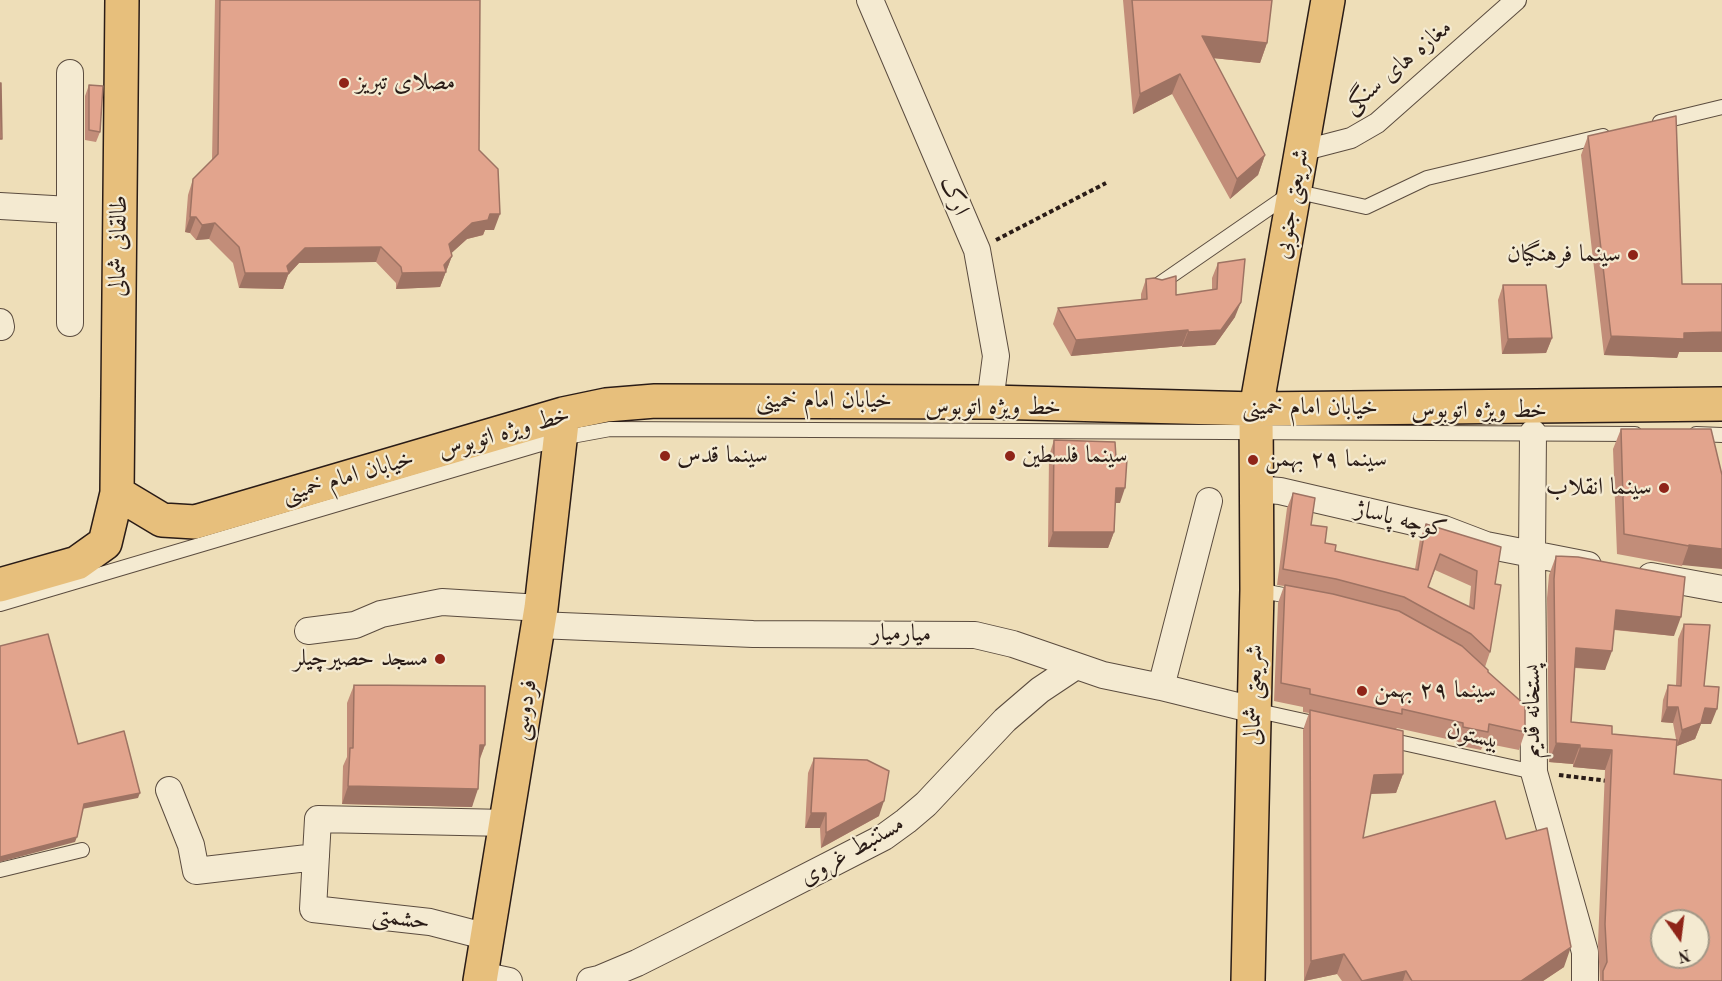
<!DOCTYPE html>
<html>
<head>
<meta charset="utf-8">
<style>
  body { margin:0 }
  #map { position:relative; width:1722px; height:981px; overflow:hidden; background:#eedeb8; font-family:"Old Standard TT",serif }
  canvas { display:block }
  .north { position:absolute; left:1650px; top:909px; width:60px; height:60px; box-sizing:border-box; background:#f4ead1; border:2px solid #a39887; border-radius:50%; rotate:166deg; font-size:16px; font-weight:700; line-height:24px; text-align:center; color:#2a1c17 }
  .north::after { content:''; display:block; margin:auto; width:21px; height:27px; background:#8f2418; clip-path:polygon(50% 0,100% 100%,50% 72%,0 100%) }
</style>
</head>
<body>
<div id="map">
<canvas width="1722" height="981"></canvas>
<div class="north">N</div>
</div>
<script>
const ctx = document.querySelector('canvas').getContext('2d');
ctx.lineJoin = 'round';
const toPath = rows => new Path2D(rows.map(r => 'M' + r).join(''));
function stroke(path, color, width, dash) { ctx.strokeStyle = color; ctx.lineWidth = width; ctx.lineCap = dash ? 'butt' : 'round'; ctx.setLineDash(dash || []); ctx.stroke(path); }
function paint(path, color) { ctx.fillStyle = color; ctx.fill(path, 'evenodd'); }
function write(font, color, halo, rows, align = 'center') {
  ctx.font = font + ' "Old Standard TT",Amiri,serif'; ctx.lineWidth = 4.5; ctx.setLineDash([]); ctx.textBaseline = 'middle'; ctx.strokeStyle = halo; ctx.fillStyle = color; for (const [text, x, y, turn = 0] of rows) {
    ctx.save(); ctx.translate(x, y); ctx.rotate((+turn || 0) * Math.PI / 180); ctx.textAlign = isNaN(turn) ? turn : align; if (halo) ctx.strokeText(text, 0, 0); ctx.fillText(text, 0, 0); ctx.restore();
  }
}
const path = toPath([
  [996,240,1106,183],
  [1559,775,1608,781]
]);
const service = toPath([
  [1660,122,1722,107],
  [1155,287,1294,191,1366,207,1427,178,1603,136],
  [1696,434,1722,435],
  [1257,590,1299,598],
  [0,604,561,438,610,429,1635,434],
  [1254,710,1322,725],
  [1385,739,1534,772],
  [0,870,82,850]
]);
const pedestrian = toPath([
  [1301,151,1351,138,1377,123,1516,0]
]);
const minor = toPath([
  [870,0,977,250,996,356,990,402],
  [0,206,70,210],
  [0,322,1,327],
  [70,323,70,73],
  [1533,433,1532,555,1534,772,1585,952,1585,981],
  [1256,489,1280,491,1444,529,1486,545,1588,565],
  [1651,576,1722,589],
  [538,625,753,634,975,635,1013,644,1103,675,1161,687,1254,710],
  [308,631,355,625,381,614,442,602,541,608],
  [1161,687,1209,501],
  [169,790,191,845,196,871,316,857],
  [488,937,430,922,313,909,318,819,507,823],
  [481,975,509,981],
  [590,981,599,979,637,963,679,942,884,837,906,821,926,804,1005,720,1040,690,1076,666]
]);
const primary = toPath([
  [117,493,162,520,195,522,563,414,606,405,655,401,990,402,1256,409,1722,404],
  [0,585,77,563,105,543,117,493,122,0],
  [480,981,541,608,563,414],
  [1248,981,1257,590,1256,409,1328,0]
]);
const wall = toPath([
  [215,0,480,0,479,150,494,230,485,230,483,235,467,239,451,253,452,256,440,287,396,289,396,283,376,262,299,263,288,275,283,289,239,288,233,263,209,239,196,240,190,233,185,232,188,195,193,179,212,160],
  [1123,0,1272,0,1267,43,1260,63,1213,58,1265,155,1258,175,1230,199,1172,94,1133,114],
  [89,85,100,132,96,142,85,140,85,96],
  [1588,136,1679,352,1677,358,1604,355,1581,155],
  [1218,263,1235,317,1215,345,1182,347,1182,346,1071,356,1053,324,1058,308,1141,300,1141,294,1146,279,1176,295,1212,290,1212,278],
  [1503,285,1552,338,1546,353,1502,354,1498,300],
  [1621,429,1722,475,1682,566,1617,554,1613,449],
  [1054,440,1116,458,1120,503,1115,503,1114,532,1108,548,1048,547,1049,456],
  [1293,493,1311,525,1325,543,1335,551,1415,569,1420,539,1426,524,1495,584,1490,652,1485,667,1525,732,1519,750,1484,743,1481,750,1456,745,1456,741,1397,728,1396,729,1403,774,1396,793,1371,794,1363,838,1506,839,1564,967,1543,981,1342,981,1337,974,1304,981,1303,730,1309,713,1303,712,1303,707,1274,701,1278,603,1284,586,1277,585,1287,508],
  [1435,570,1471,586,1469,607,1428,587],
  [1556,556,1674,636,1614,630,1605,670,1575,668,1571,722,1612,734,1676,739,1673,723,1661,722,1663,700,1668,685,1676,685,1678,639,1684,624,1704,686,1711,724,1701,724,1695,739,1677,746,1674,774,1722,981,1600,981,1598,943,1605,770,1573,767,1573,764,1549,762,1547,598,1549,575],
  [354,685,485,745,480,759,472,807,342,804,343,766,347,757,347,703],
  [814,758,879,816,821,848,820,828,805,828,808,773]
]);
const shadedWall = toPath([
  [1202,36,1267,43,1260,63,1194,56],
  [1180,74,1172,94,1133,114,1140,94],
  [1265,155,1258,175,1230,199,1237,179],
  [490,214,500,214,494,230,485,230,483,235,467,239,444,260,449,244,472,223],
  [190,217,196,217,190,233,185,232],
  [215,223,209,239,196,240,202,225],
  [381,247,376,262,299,263,288,275,283,289,239,288,245,273,287,266,305,248],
  [452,256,440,287,396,289,402,273,444,265],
  [1241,302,1235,317,1215,345,1182,347,1188,332],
  [1188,330,1182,346,1071,356,1076,340],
  [1722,332,1722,352,1679,352,1677,358,1604,355,1611,336,1684,333],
  [1552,338,1546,353,1502,354,1508,339],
  [1116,488,1125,488,1120,503,1111,503],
  [1053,532,1114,532,1108,548,1048,547],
  [1689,545,1722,549,1722,569,1682,565],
  [1616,610,1681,617,1674,636,1609,629],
  [1576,648,1612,651,1605,670,1569,667],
  [1667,707,1678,707,1673,723,1661,722],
  [1705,708,1717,709,1711,724,1701,724,1695,739,1677,746,1682,730],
  [1556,743,1580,745,1573,764,1549,762],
  [480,745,485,745,478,763],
  [1580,748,1612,750,1605,770,1573,767],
  [1403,774,1396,793,1367,794,1374,775],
  [348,786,478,789,472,807,342,804],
  [140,793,138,798,82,809,84,804],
  [884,801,879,816,821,848,826,833],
  [811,813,826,813,820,828,805,828],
  [77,837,75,842,0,862,0,857],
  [1571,947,1564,967,1543,981,1521,981],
  [1344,954,1337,974,1304,981,1311,961],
  [1406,971,1403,981,1362,981]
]);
const building = toPath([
  [220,0,480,0,479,150,498,169,500,214,490,214,488,220,472,223,449,244,452,256,444,265,446,272,402,273,401,267,381,247,305,248,287,266,289,273,245,273,239,247,215,223,202,225,196,217,190,217,193,179,218,154,220,0],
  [1132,0,1272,0,1267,43,1202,36,1265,155,1237,179,1180,74,1140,94,1132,0],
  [0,83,1,83,2,139,0,139,0,83],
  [89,85,103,86,100,132,89,130,89,85],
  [1676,116,1682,284,1722,284,1722,332,1684,333,1684,339,1611,336,1588,136,1676,116],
  [1245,259,1241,302,1221,330,1188,332,1188,330,1076,340,1058,308,1147,299,1146,279,1154,278,1162,280,1176,276,1176,295,1217,289,1218,263,1245,259],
  [1503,285,1546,285,1552,338,1508,339,1503,285],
  [1621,429,1711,429,1722,475,1722,549,1689,545,1689,546,1624,534,1621,429],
  [1054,440,1115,442,1116,458,1127,459,1125,488,1116,488,1114,532,1053,532,1054,440],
  [1293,493,1315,498,1311,525,1327,527,1325,543,1336,545,1335,551,1418,570,1426,524,1501,547,1495,584,1501,585,1490,652,1471,634,1404,597,1336,579,1283,569,1293,493],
  [1440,554,1477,571,1474,609,1428,587,1440,554],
  [1556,556,1578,557,1685,577,1681,617,1616,610,1612,651,1576,648,1571,722,1612,726,1612,734,1677,740,1674,774,1722,780,1722,981,1603,981,1603,971,1607,962,1605,924,1612,750,1580,748,1580,745,1556,743,1554,579,1556,556],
  [1662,921,1698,921,1698,957,1662,957,1662,921],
  [1285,585,1333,594,1399,611,1462,646,1488,670,1488,672,1525,705,1525,732,1489,724,1488,732,1463,727,1463,723,1402,709,1402,714,1310,694,1310,689,1281,683,1285,585],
  [1684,624,1710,625,1704,686,1719,687,1717,709,1705,708,1701,723,1682,730,1678,707,1667,707,1668,685,1681,686,1684,624],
  [48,634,78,744,124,731,140,793,84,804,77,837,0,857,0,646,48,634],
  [354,685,485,686,485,745,480,745,478,789,348,786,350,748,353,748,354,685],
  [1310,710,1403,731,1403,774,1374,775,1363,838,1495,801,1506,839,1547,828,1571,947,1521,981,1412,981,1406,971,1362,981,1344,954,1311,961,1310,710],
  [814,758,867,760,889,771,884,801,826,833,826,813,811,813,814,758]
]);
const markers = [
  [344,83,6,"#8f2418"],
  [1633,255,6,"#8f2418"],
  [665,456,6,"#8f2418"],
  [1010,456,6,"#8f2418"],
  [1253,460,6,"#8f2418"],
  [1664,488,6,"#8f2418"],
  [440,659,6,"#8f2418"],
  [1362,691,6,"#8f2418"]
];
const streetNames = [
  ["مغازه های سنگی",1398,67,-40],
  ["ارک",954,196,67],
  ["شریعتی جنوبی",1292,204,-80],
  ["طالقانی شمالی",119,246,-89],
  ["خیابان امام خمینی",824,401],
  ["خط ویژه اتوبوس",993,408],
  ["خیابان امام خمینی",1310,408],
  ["خط ویژه اتوبوس",1479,411],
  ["خط ویژه اتوبوس",504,433,-16],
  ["خیابان امام خمینی",348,477,-16],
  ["کوچه پاساژ",1401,520,14],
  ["میارمیار",901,634,1],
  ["شریعتی شمالی",1254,695,-89],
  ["فردوسی",525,710,-81],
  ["پستخانه قدیم",1533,711,-90],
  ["بیستون",1473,736,13],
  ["مستنبط غروی",852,851,-30],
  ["حشمتی",401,919,8]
];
const poiNames = [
  ["مصلای تبریز",356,83],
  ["سینما فرهنگیان",1621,255,"right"],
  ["سینما قدس",677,456],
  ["سینما فلسطین",1022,456],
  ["سینما ٢٩ بهمن",1265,460],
  ["سینما انقلاب",1652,488,"right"],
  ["مسجد حصیرچیلر",428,659,"right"],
  ["سینما ۲۹ بهمن",1374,691]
];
stroke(service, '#5b4c3f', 16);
stroke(pedestrian, '#5b4c3f', 22);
stroke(minor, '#5b4c3f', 28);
stroke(primary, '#2a1c17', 36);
stroke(path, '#2a1c17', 4, [4.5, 3]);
stroke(service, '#f4ead1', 14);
stroke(pedestrian, '#f4ead1', 20);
stroke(minor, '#f4ead1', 26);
stroke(primary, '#e7bf7c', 33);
paint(wall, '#c28d79');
paint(shadedWall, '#9e7363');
paint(building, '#e2a48d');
stroke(building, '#9e7363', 1.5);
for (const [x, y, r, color] of markers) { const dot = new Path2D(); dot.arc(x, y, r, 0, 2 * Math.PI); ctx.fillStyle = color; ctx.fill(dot); stroke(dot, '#f4ead1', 2); }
write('24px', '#2a1c17', '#f4ead1', streetNames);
write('24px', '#2a1c17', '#f4ead1', poiNames, 'left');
</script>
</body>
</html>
